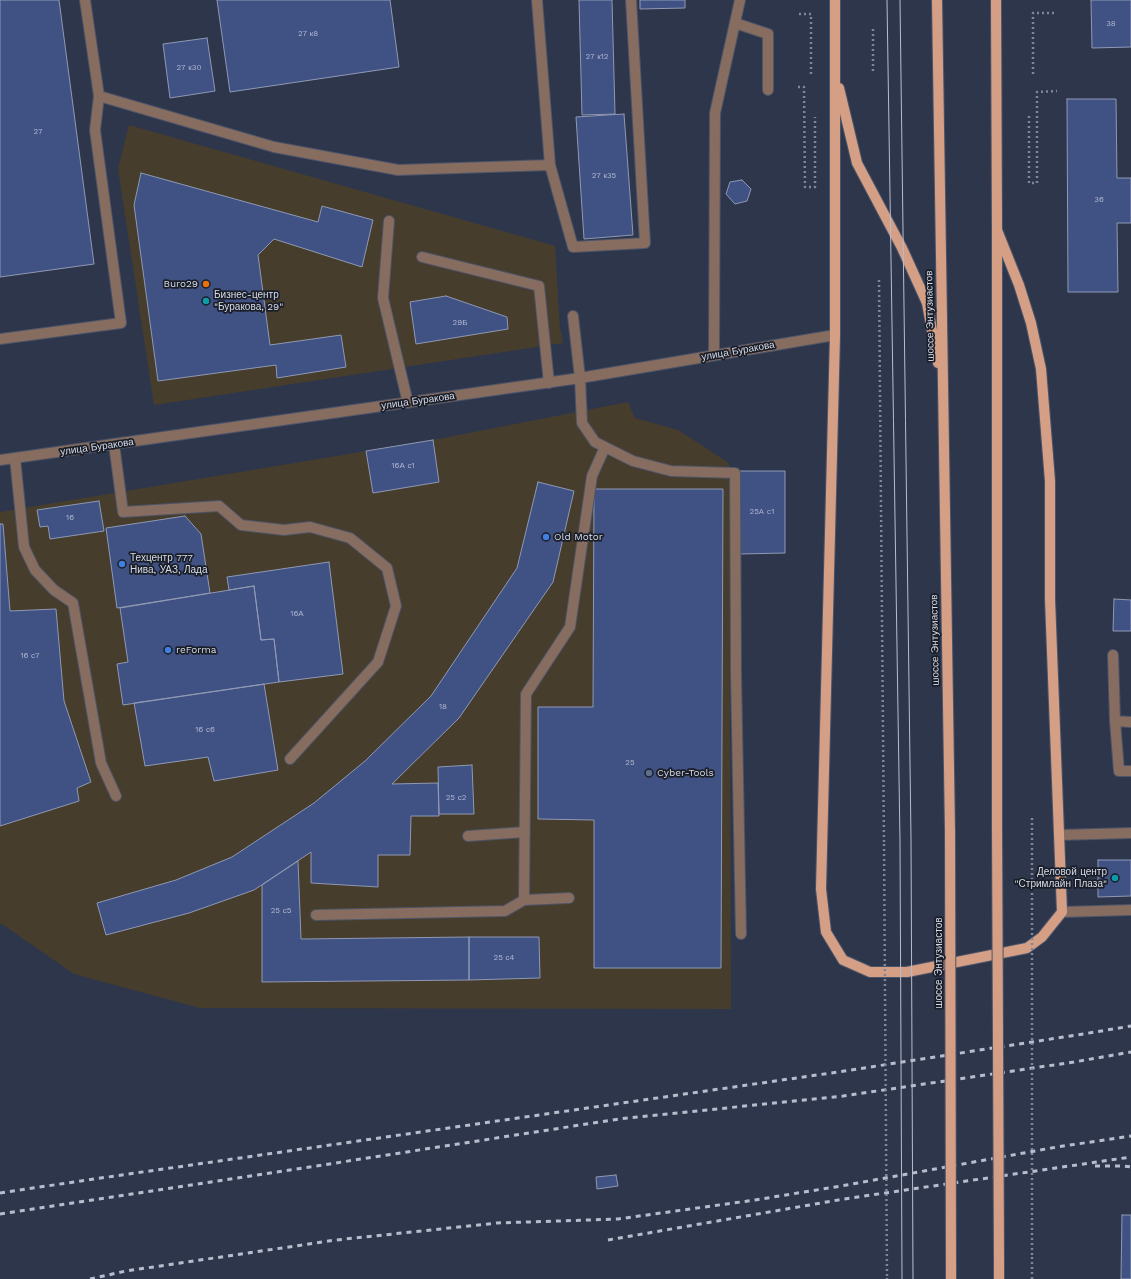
<!DOCTYPE html>
<html>
<head>
<meta charset="utf-8">
<style>
  body { margin:0 }
  canvas { display:block; background:#2e364c }
</style>
</head>
<body>
<canvas width="1131" height="1279"></canvas>
<script>
const ctx = document.querySelector('canvas').getContext('2d');
ctx.lineJoin = 'round';
function paint(path, color) { ctx.fillStyle = color; ctx.fill(path, 'evenodd'); }
const toPath = rows => new Path2D(rows.map(r => 'M' + r).join(''));
function stroke(path, color, width, dash) { ctx.strokeStyle = color; ctx.lineWidth = width; ctx.lineCap = dash ? 'butt' : 'round'; ctx.setLineDash(dash || []); ctx.stroke(path); }
function write(font, color, halo, rows, align = 'center') {
  ctx.font = font + ' "Work Sans",sans-serif'; ctx.lineWidth = 3.5; ctx.setLineDash([]); ctx.textBaseline = 'middle'; ctx.strokeStyle = halo; ctx.fillStyle = color; for (const [text, x, y, turn = 0] of rows) {
    ctx.save(); ctx.translate(x, y); ctx.rotate((+turn || 0) * Math.PI / 180); ctx.textAlign = isNaN(turn) ? turn : align; if (halo) ctx.strokeText(text, 0, 0); ctx.fillText(text, 0, 0); ctx.restore();
  }
}
const commercial = toPath([
  [129,125,555,246,560,328,563,343,154,405,118,169],
  [628,402,635,418,678,430,729,463,731,1009,200,1008,74,974,2,924,0,924,0,512,433,440]
]);
const building = toPath([
  [0,0,59,0,94,264,0,277,0,0],
  [217,0,390,0,399,67,230,92,217,0],
  [579,0,612,0,615,114,582,115,579,0],
  [640,0,685,0,685,8,640,9,640,0],
  [1091,0,1131,0,1131,47,1092,48,1091,0],
  [207,38,215,91,170,98,163,44,207,38],
  [1067,99,1116,99,1117,178,1131,178,1131,223,1117,223,1118,292,1068,292,1067,99],
  [624,114,633,235,584,239,576,117,624,114],
  [141,173,318,222,322,206,373,220,362,267,274,239,258,255,270,345,341,335,346,367,277,378,276,365,158,381,134,205,141,173],
  [742,180,751,189,747,201,735,204,726,194,730,182,742,180],
  [446,296,507,317,508,329,416,344,410,302,446,296],
  [433,440,439,482,373,493,366,451,433,440],
  [740,471,785,471,785,553,740,554,740,471],
  [538,482,574,491,553,582,459,718,392,784,438,783,439,816,411,816,410,855,378,855,378,887,311,883,311,852,254,890,189,913,106,935,97,903,176,880,232,857,314,803,365,761,431,696,517,568,538,482],
  [594,489,723,489,721,968,594,968,594,820,538,819,538,707,593,707,594,489],
  [99,501,104,531,50,539,48,526,40,527,37,510,99,501],
  [185,516,201,534,210,593,117,608,106,528,185,516],
  [0,524,3,524,10,611,56,609,64,701,91,782,77,788,79,801,0,826,0,524],
  [329,562,343,674,279,682,274,639,261,640,254,586,229,590,227,577,329,562],
  [254,586,261,640,274,639,279,682,123,705,117,664,128,662,120,608,254,586],
  [1114,599,1131,600,1131,631,1113,631,1114,599],
  [264,684,278,770,214,781,208,757,145,766,134,703,264,684],
  [472,765,474,814,439,814,438,767,472,765],
  [1098,860,1131,860,1131,896,1098,897,1098,860],
  [298,861,301,939,469,937,469,980,262,982,262,885,298,861],
  [469,937,539,937,540,978,469,980,469,937],
  [616,1175,618,1186,597,1189,596,1177,616,1175],
  [1122,1215,1131,1215,1131,1279,1121,1279,1122,1215]
]);
const path = toPath([
  [799,14,811,14,811,76],
  [873,29,873,74],
  [1033,74,1033,13,1056,13],
  [798,87,804,87,805,187,815,187,815,117],
  [1029,116,1029,183,1037,183,1037,92,1057,91],
  [879,280,884,844],
  [887,1278,887,1279],
  [1032,1279,1032,1255]
]);
const minor = toPath([
  [85,0,99,96,274,147,398,170,550,165,537,0],
  [735,23,768,34,768,90],
  [550,165,573,247,645,243,631,0],
  [389,221,383,298,408,403],
  [422,257,539,286,549,383],
  [573,316,580,378,582,423,595,442,633,461,671,471,735,473,736,675,741,934],
  [0,339,121,323,95,130,99,96],
  [714,355,715,113,740,0],
  [114,444,123,512,219,506,241,525,284,530,310,527,350,538,387,568,396,606,378,662,290,759],
  [15,458,24,547,35,570,54,590,73,603,101,763,116,796],
  [0,460,580,378,835,335],
  [1113,655,1115,721,1131,722],
  [1115,721,1119,771,1131,771],
  [1059,835,1131,833],
  [468,836,525,832],
  [524,900,569,898],
  [1062,912,1131,910],
  [316,915,505,911,524,900,526,694,570,627,592,476,605,447]
]);
const major = toPath([
  [835,0,835,335,821,889,826,932,843,960,870,972,907,972,1027,948,1042,937,1062,912,1050,599,1050,481,1041,369,1031,323,1019,285,997,230],
  [937,0,950,832],
  [996,0,997,230,997,824],
  [839,88,857,163,902,248,927,303,938,363],
  [951,1279,951,1268],
  [999,1279,999,1260]
]);
const tram = toPath([
  [887,0,900,841,902,1279],
  [900,0,911,839,913,1279]
]);
const rail = toPath([
  [1095,1166,1124,1166,1131,1167],
  [0,1193,87,1180,838,1072,1077,1035,1131,1026],
  [0,1214,284,1171,619,1119,843,1096,1074,1062,1131,1052],
  [608,1240,844,1199,1131,1157],
  [90,1279,126,1271,336,1240,497,1223,618,1219,755,1200,841,1186,1057,1147,1131,1136]
]);
const pathBridge = toPath([
  [884,844,887,1278],
  [1032,1255,1032,818]
]);
const majorBridge = toPath([
  [997,824,999,1260],
  [950,832,951,1268]
]);
const markers = [
  [206,284,4,"#e8710a"],
  [206,301,4,"#0f9aa8"],
  [546,537,4,"#3f7fe0"],
  [122,564,4,"#3f7fe0"],
  [168,650,4,"#3f7fe0"],
  [649,773,4,"#5c6f8a"],
  [1115,878,4,"#0f9aa8"]
];
const numberNames = [
  ["38",1111,24],
  ["27 к8",308,34],
  ["27 к12",597,57],
  ["27 к30",189,68],
  ["27",38,132],
  ["27 к35",604,176],
  ["36",1099,200],
  ["29Б",460,323],
  ["16А с1",403,466],
  ["25A c1",762,512],
  ["16",70,518],
  ["16А",297,614],
  ["16 с7",30,656],
  ["18",443,707],
  ["16 с6",205,730],
  ["25",630,763],
  ["25 с2",456,798],
  ["25 с5",281,911],
  ["25 с4",504,958]
];
const poiNames = [
  ["Buro29",198,284,"right"],
  ["Бизнес-центр",214,295],
  ["\"Буракова, 29\"",214,307],
  ["Old Motor",554,537],
  ["Техцентр 777",130,558],
  ["Нива, УАЗ, Лада",130,570],
  ["reForma",176,650],
  ["Cyber-Tools",657,773],
  ["Деловой центр",1107,872,"right"],
  ["\"Стримлайн Плаза\"",1107,884,"right"]
];
const streetNames = [
  ["шоссе Энтузиастов",930,316,-91],
  ["улица Буракова",738,351,-10],
  ["улица Буракова",418,401,-8],
  ["улица Буракова",97,447,-8],
  ["шоссе Энтузиастов",935,640,-91],
  ["шоссе Энтузиастов",939,963,-90]
];
paint(commercial, '#463d2c');
paint(building, '#405184');
stroke(building, '#8f99b4', 1);
stroke(minor, '#4c5468', 12);
stroke(major, '#4c5468', 12);
stroke(path, '#808698', 2.5, [2, 3]);
stroke(minor, '#876c60', 10);
stroke(major, '#d59f86', 10);
stroke(tram, '#b8bdcd', 1);
stroke(rail, '#b8bdcd', 3, [5, 5]);
stroke(majorBridge, '#4c5468', 12, []);
stroke(pathBridge, '#808698', 2.5, [2, 3]);
stroke(majorBridge, '#d59f86', 10);
for (const [x, y, r, color] of markers) { const dot = new Path2D(); dot.arc(x, y, r, 0, 2 * Math.PI); ctx.fillStyle = color; ctx.fill(dot); stroke(dot, '#1a1e28', 1.5); }
write('8px', '#b0b8d0', null, numberNames);
write('10px', '#d6dbe9', '#1a1e28', poiNames, 'left');
write('10px', '#d6dbe9', '#1a1e28', streetNames);
</script>
</body>
</html>
